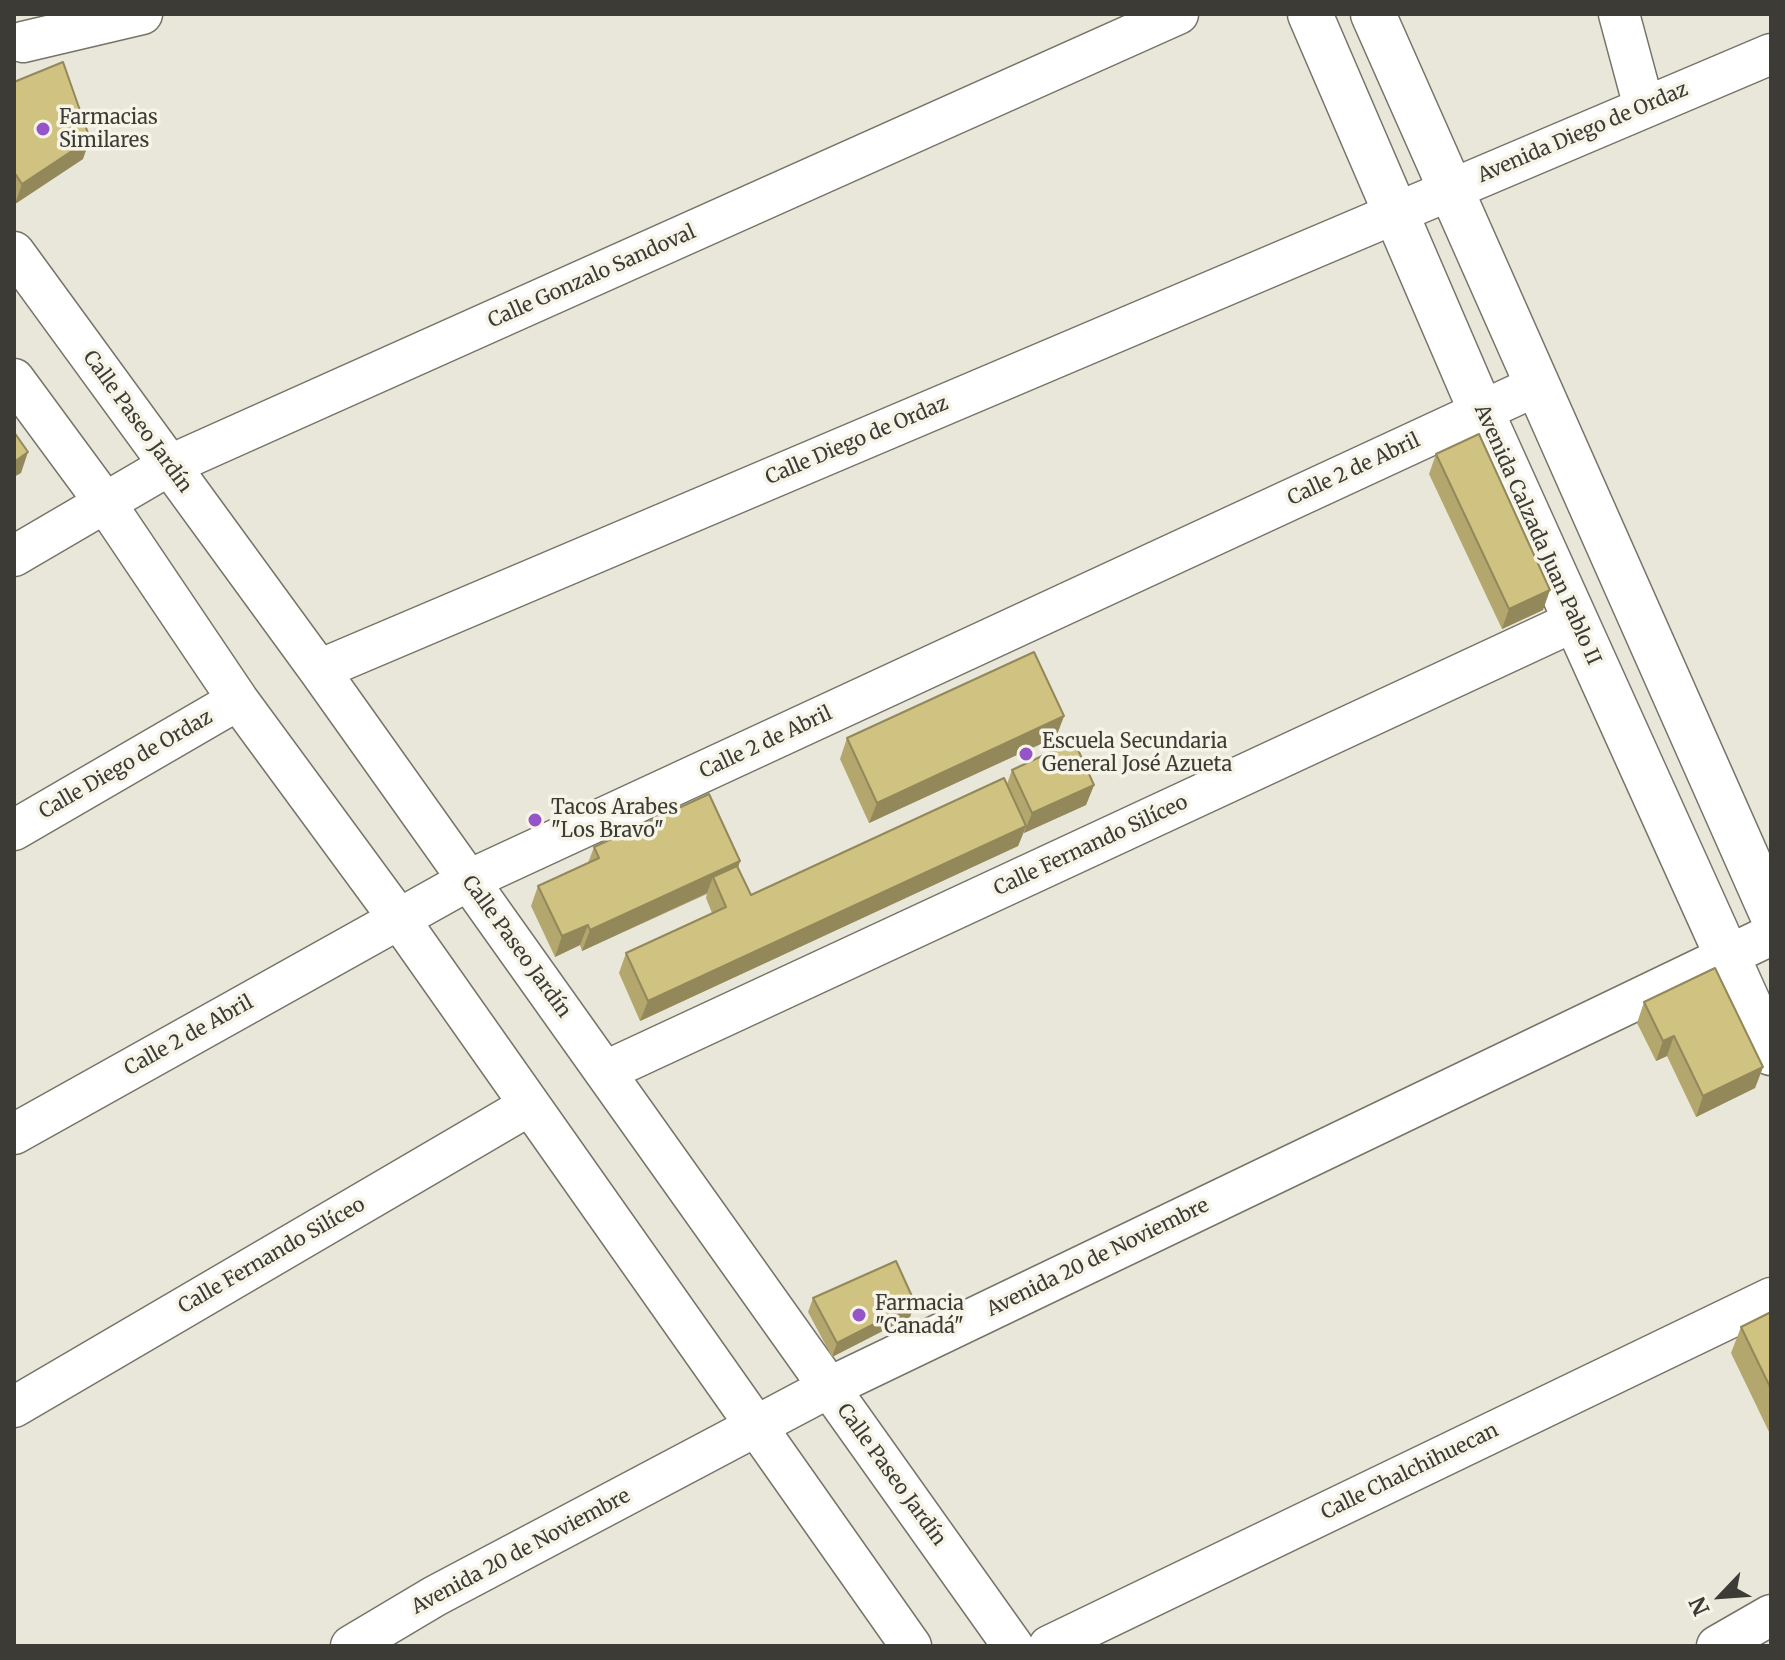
<!DOCTYPE html>
<html>
<head>
<meta charset="utf-8">
<style>
  body { margin:0 }
  #map { position:relative; width:1785px; height:1660px; overflow:hidden; background:#e9e7d9; font-family:Merriweather,serif }
  canvas { display:block }
  .frame { position:absolute; inset:0; border:16px solid #3c3b36; pointer-events:none }
  .north { position:absolute; left:1681px; top:1556px; width:80px; height:80px; -webkit-text-stroke:6px #f6f4e7; paint-order:stroke; rotate:245deg; font-size:22px; font-weight:700; line-height:32px; text-align:center; color:#3c3b36 }
  .north::after { content:''; display:block; margin:auto; width:28px; height:36px; background:#3c3b36; clip-path:polygon(50% 0,100% 100%,50% 72%,0 100%) }
</style>
</head>
<body>
<div id="map">
<canvas width="1785" height="1660"></canvas>
<div class="frame"></div>
<div class="north">N</div>
</div>
<script>
const ctx = document.querySelector('canvas').getContext('2d');
ctx.lineJoin = 'round';
const toPath = rows => new Path2D(rows.map(r => 'M' + r).join(''));
function stroke(path, color, width, dash) { ctx.strokeStyle = color; ctx.lineWidth = width; ctx.lineCap = dash ? 'butt' : 'round'; ctx.setLineDash(dash || []); ctx.stroke(path); }
function paint(path, color) { ctx.fillStyle = color; ctx.fill(path, 'evenodd'); }
function write(font, color, halo, rows, align = 'center') {
  ctx.font = font + ' Merriweather,serif'; ctx.lineWidth = 7; ctx.setLineDash([]); ctx.textBaseline = 'middle'; ctx.strokeStyle = halo; ctx.fillStyle = color; for (const [text, x, y, turn = 0] of rows) {
    ctx.save(); ctx.translate(x, y); ctx.rotate((+turn || 0) * Math.PI / 180); ctx.textAlign = isNaN(turn) ? turn : align; if (halo) ctx.strokeText(text, 0, 0); ctx.fillText(text, 0, 0); ctx.restore();
  }
}
const minor = toPath([
  [1619,14,1644,107],
  [23,42,142,14],
  [14,252,319,670,1013,1646],
  [14,379,106,504,238,700,399,919,911,1646],
  [14,556,168,466,1178,14],
  [319,670,1771,54],
  [14,830,238,700],
  [606,1071,1577,620],
  [14,1134,467,881,1536,386],
  [14,1407,530,1105],
  [351,1646,435,1596,828,1388,1771,935],
  [1049,1646,1771,1298],
  [1717,1646,1771,1615]
]);
const secondary = toPath([
  [1310,14,1481,411,1771,1053],
  [1373,14,1771,912]
]);
const wall = toPath([
  [14,82,83,159,15,204,14,203],
  [1436,454,1543,610,1502,629,1429,474],
  [1064,716,1056,737,869,823,840,759,847,738],
  [1012,770,1094,785,1086,805,1024,833,1024,832,1018,846,640,1021,619,973,626,953,712,913,706,898,707,894,582,951,580,945,555,957,531,906,538,886,588,863,594,847,740,861,738,868,751,895,1007,784],
  [1644,1002,1763,1067,1755,1088,1696,1117,1667,1056,1656,1061,1637,1023],
  [813,1298,915,1303,910,1317,832,1357,808,1312],
  [1771,1312,1771,1436,1731,1353,1741,1327]
]);
const shadedWall = toPath([
  [90,139,83,159,15,204,22,184],
  [28,452,21,473,14,477,14,462],
  [1550,590,1543,610,1502,629,1509,609],
  [1064,716,1056,737,869,823,877,803],
  [1094,785,1086,805,1024,833,1032,813],
  [1026,826,1018,846,640,1021,648,1001],
  [740,861,733,882,713,877,707,893,582,951,590,930],
  [588,925,580,945,555,957,562,936],
  [1674,1036,1667,1056,1656,1061,1663,1041],
  [1763,1067,1755,1088,1696,1117,1703,1096],
  [915,1303,910,1317,832,1357,837,1343]
]);
const building = toPath([
  [63,62,90,139,22,184,14,172,14,82,63,62],
  [14,432,28,452,14,462,14,432],
  [1479,434,1550,590,1509,609,1436,454,1479,434],
  [1034,652,1064,716,877,803,847,738,1034,652],
  [1074,741,1094,785,1032,813,1012,770,1074,741],
  [1004,778,1026,826,648,1001,626,953,726,907,713,877,737,866,751,895,1004,778],
  [709,794,740,861,590,930,588,925,562,936,538,886,599,858,594,847,709,794],
  [1715,968,1763,1067,1703,1096,1674,1036,1663,1041,1644,1002,1715,968],
  [896,1261,915,1303,837,1343,813,1298,896,1261],
  [1771,1312,1771,1389,1741,1327,1771,1312]
]);
const markers = [
  [43,129,8,"#9654c9"],
  [1026,754,8,"#9654c9"],
  [535,820,8,"#9654c9"],
  [859,1315,8,"#9654c9"]
];
const poiNames = [
  ["Farmacias",59,118],
  ["Similares",59,141],
  ["Escuela Secundaria",1042,742],
  ["General José Azueta",1042,765],
  ["Tacos Arabes",551,808],
  ["\"Los Bravo\"",551,831],
  ["Farmacia",875,1304],
  ["\"Canadá\"",875,1327]
];
const streetNames = [
  ["Avenida Diego de Ordaz",1583,133,-23],
  ["Calle Gonzalo Sandoval",592,277,-24],
  ["Calle Paseo Jardín",137,422,54],
  ["Calle Diego de Ordaz",857,441,-23],
  ["Calle 2 de Abril",1354,470,-25],
  ["Avenida Calzada Juan Pablo II",1537,535,66],
  ["Calle 2 de Abril",766,743,-25],
  ["Calle Diego de Ordaz",126,765,-30],
  ["Calle Fernando Silíceo",1091,846,-25],
  ["Calle Paseo Jardín",516,947,54],
  ["Calle 2 de Abril",189,1036,-29],
  ["Calle Fernando Silíceo",272,1256,-30],
  ["Avenida 20 de Noviembre",1098,1258,-26],
  ["Calle Chalchihuecan",1410,1472,-26],
  ["Calle Paseo Jardín",891,1475,54],
  ["Avenida 20 de Noviembre",521,1552,-28]
];
stroke(minor, '#767468', 43);
stroke(secondary, '#767468', 47);
stroke(minor, '#fff', 40);
stroke(secondary, '#fff', 44);
paint(wall, '#b3a76e');
paint(shadedWall, '#92885a');
paint(building, '#d0c280');
stroke(building, '#92885a', 2);
for (const [x, y, r, color] of markers) { const dot = new Path2D(); dot.arc(x, y, r, 0, 2 * Math.PI); ctx.fillStyle = color; ctx.fill(dot); stroke(dot, '#f6f4e7', 3); }
write('20px', '#3c3b36', '#f6f4e7', poiNames, 'left');
write('20px', '#3c3b36', '#f6f4e7', streetNames);
</script>
</body>
</html>
